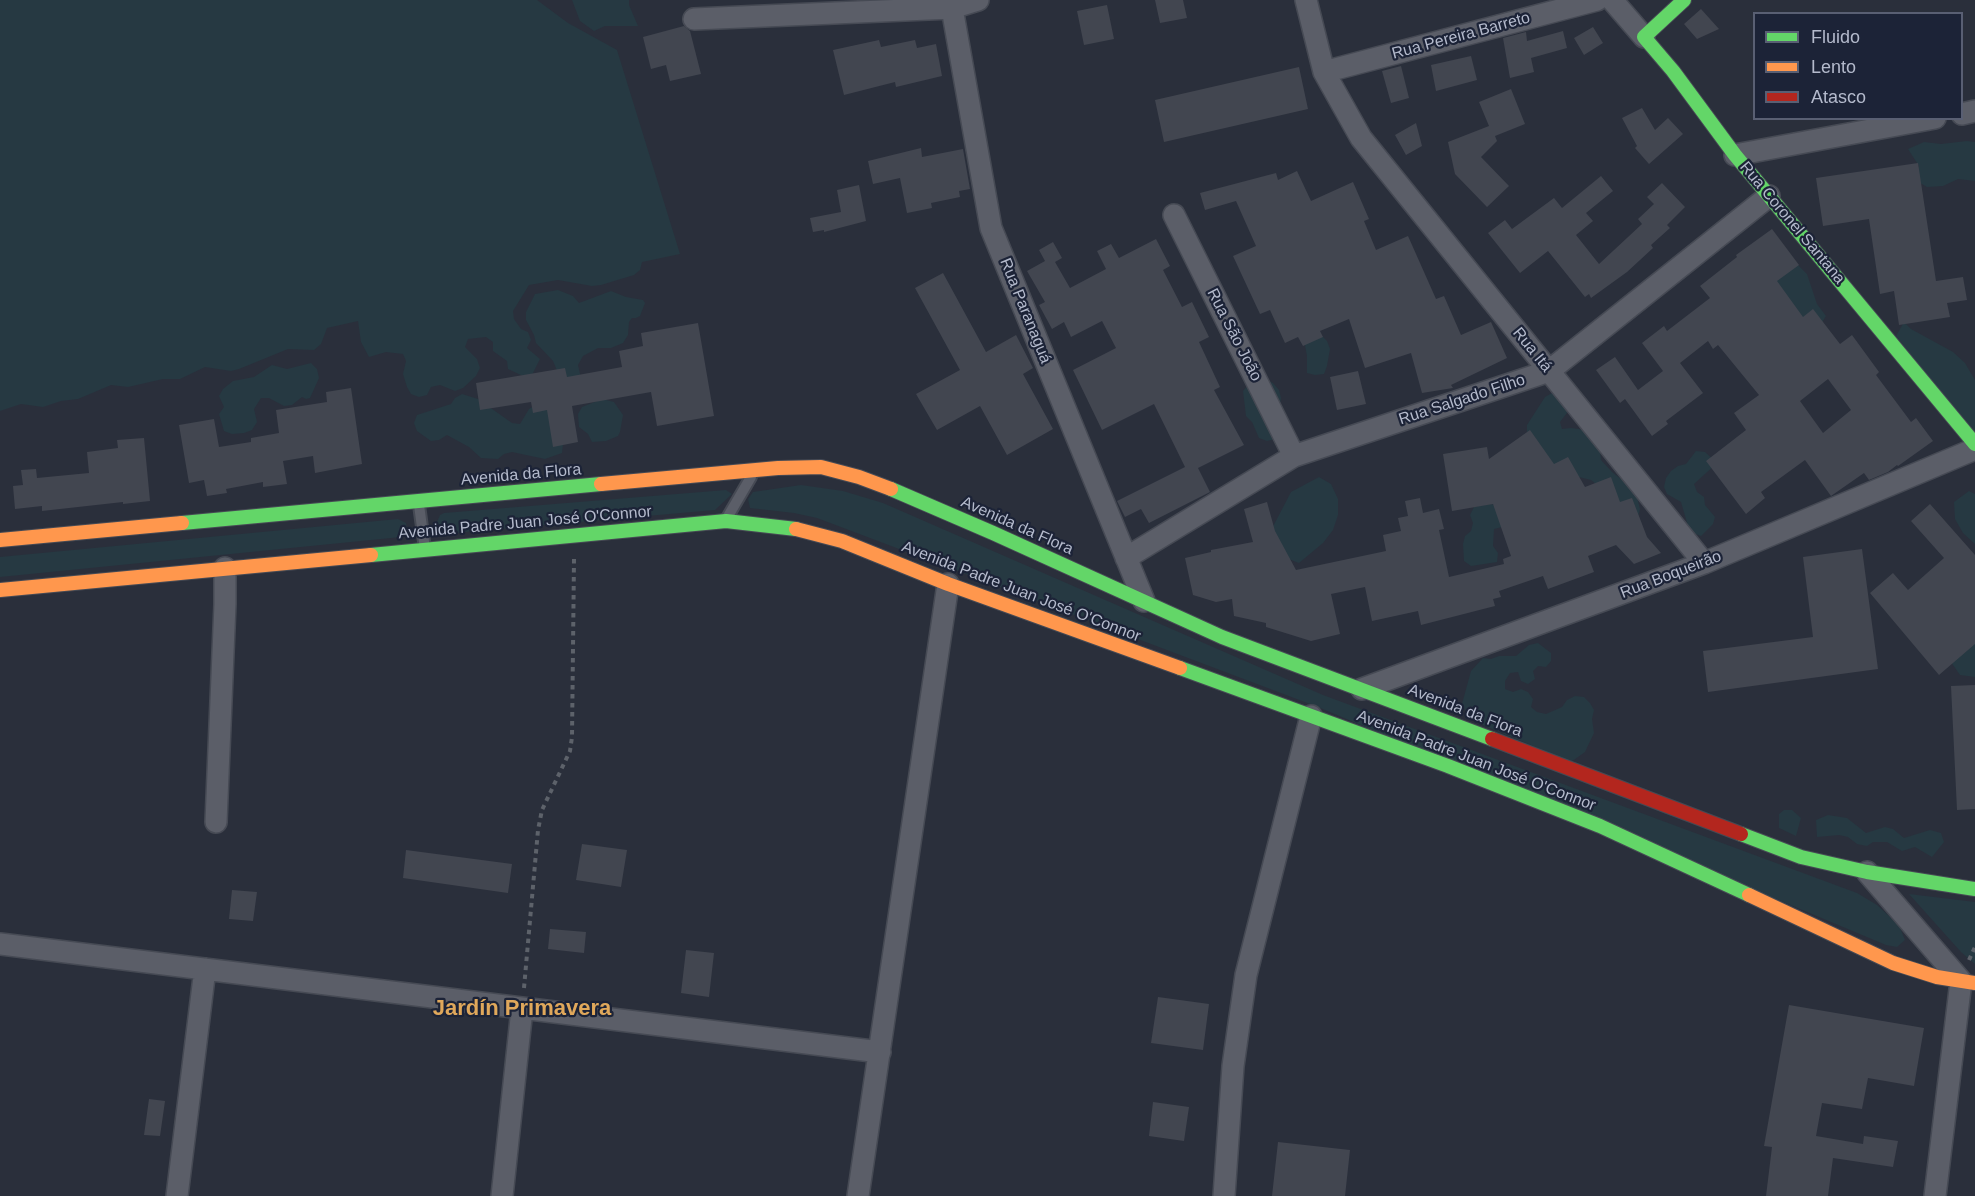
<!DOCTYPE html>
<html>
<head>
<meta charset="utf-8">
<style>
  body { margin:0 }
  #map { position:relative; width:1975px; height:1196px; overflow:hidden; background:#2a2f3b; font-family:Arial,sans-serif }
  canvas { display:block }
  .legend { position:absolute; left:1753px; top:12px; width:210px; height:108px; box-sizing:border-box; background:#1c2337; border:2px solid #595f73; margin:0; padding:8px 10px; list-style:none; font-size:18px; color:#b4bacc }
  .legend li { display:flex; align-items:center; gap:12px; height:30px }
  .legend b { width:30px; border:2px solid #595f73 }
</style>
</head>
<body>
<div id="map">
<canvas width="1975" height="1196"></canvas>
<ul class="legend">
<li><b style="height:8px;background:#63d668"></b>Fluido</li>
<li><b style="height:8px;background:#ff974d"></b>Lento</li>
<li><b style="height:8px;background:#b3261e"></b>Atasco</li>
</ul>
</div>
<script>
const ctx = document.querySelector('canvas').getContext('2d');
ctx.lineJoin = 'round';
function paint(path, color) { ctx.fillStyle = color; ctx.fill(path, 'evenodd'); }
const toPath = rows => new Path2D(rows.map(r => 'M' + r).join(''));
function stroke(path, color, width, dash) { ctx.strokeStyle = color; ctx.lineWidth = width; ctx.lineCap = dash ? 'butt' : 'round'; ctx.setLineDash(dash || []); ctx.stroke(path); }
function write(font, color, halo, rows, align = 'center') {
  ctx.font = font + ' Arial,sans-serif'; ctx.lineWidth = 4.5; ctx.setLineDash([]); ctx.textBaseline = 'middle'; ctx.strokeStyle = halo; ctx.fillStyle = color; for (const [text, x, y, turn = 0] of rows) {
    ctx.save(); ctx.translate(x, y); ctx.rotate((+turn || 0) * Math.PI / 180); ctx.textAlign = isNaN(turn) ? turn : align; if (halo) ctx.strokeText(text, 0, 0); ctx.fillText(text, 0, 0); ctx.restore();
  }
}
const green = toPath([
  [0,0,537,0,568,23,617,50,680,254,642,262,640,270,634,275,601,285,592,286,558,280,529,285,513,311,514,319,521,329,528,332,531,340,527,348,540,359,532,375,523,376,508,369,507,361,493,351,493,342,486,337,468,339,465,347,477,359,480,368,476,376,463,388,455,391,440,385,431,387,427,395,419,397,411,394,407,387,403,374,406,361,403,354,386,352,369,357,361,342,358,321,327,328,321,344,314,350,288,349,239,369,231,371,205,367,180,379,163,379,128,387,111,385,78,399,61,401,43,407,21,404,0,411],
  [572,0,629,0,629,5,638,26,605,26,594,31,580,21],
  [1967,141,1975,142,1975,181,1958,179,1943,186,1927,187,1912,178,1919,166,1908,149,1924,142,1941,144],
  [1794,261,1807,274,1817,304,1826,316,1818,329,1775,306,1776,281],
  [558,290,573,296,579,303,611,291,626,297,643,300,645,303,640,316,636,318,632,318,629,322,628,335,623,343,611,348,598,348,583,356,578,365,581,378,577,385,558,373,553,361,536,343,534,335,526,320,526,312,535,294],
  [1904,322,1911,329,1953,352,1965,363,1975,380,1975,441,1896,336],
  [1319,333,1327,341,1330,349,1327,366,1324,374,1315,375,1307,373,1307,356,1304,340],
  [311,363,317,369,319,378,310,398,306,399,302,397,292,405,284,406,269,398,261,398,254,409,257,422,252,430,244,433,232,434,224,431,219,414,224,407,219,396,223,389,233,381,254,377,272,365,287,369],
  [1265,379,1273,383,1279,390,1281,398,1275,439,1267,441,1259,438,1252,422,1246,416,1243,391,1249,384],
  [1552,393,1566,402,1570,409,1560,422,1562,429,1571,428,1579,429,1588,432,1599,444,1601,460,1612,472,1631,487,1636,493,1640,509,1638,517,1591,480,1575,476,1515,481,1527,434,1527,425,1545,397],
  [462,394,478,399,512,423,520,424,529,409,537,404,545,407,551,413,563,444,562,453,545,459,512,452,504,454,498,459,481,458,469,447,447,435,439,440,431,441,417,431,414,423,417,415,451,404,455,398],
  [602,399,614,402,623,415,620,432,618,436,606,441,592,442,588,434,579,427,578,414,582,407],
  [1696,451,1705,452,1717,463,1694,484,1697,492,1704,497,1705,505,1715,517,1713,524,1701,536,1693,533,1688,526,1681,502,1667,494,1664,487,1666,478,1671,471,1678,466,1686,464],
  [1319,477,1331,484,1338,499,1338,515,1333,530,1323,543,1299,563,1273,553,1267,538,1291,492],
  [801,485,843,491,883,503,1323,695,1857,893,1877,905,1889,916,1900,928,1905,940,1897,947,1886,945,1318,707,817,518,794,513,750,508,748,499,753,492],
  [726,490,732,494,715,510,443,534,438,530,437,522,440,515,444,513],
  [1969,491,1975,494,1975,544,1963,533,1955,519,1954,502],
  [1490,504,1498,505,1502,527,1494,529,1493,546,1498,553,1497,562,1471,566,1464,561,1463,544,1465,536,1471,531,1473,523,1470,515,1474,507],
  [398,519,406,523,407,533,401,537,0,577,0,557],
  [1975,637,1975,677,1960,675,1951,662],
  [1538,643,1551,653,1551,661,1546,667,1538,666,1533,671,1535,679,1528,684,1521,681,1518,672,1510,673,1505,681,1505,689,1513,692,1521,689,1528,692,1533,699,1531,707,1537,712,1546,714,1562,707,1567,700,1575,696,1584,697,1590,703,1594,710,1592,719,1594,733,1585,752,1571,762,1483,725,1482,716,1466,712,1462,704,1471,671,1483,658,1491,659,1499,656,1516,656,1529,645],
  [1784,810,1792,810,1801,818,1796,836,1779,828,1779,814],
  [1828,815,1847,818,1866,833,1885,827,1893,829,1904,838,1930,830,1941,833,1944,842,1932,857,1915,847,1902,851,1887,842,1873,842,1867,846,1857,844,1848,837,1839,835,1817,837,1816,820],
  [1909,894,1975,902,1975,964,1961,952]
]);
const building = toPath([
  [1155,0,1183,0,1187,18,1160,23],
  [1107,5,1114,39,1084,45,1077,11],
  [1701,9,1719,29,1697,39,1684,24],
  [684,26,690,31,701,74,670,81,666,65,651,69,643,37],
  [1593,27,1603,43,1584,55,1574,38],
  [1563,31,1567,48,1531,58,1534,72,1510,78,1503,38,1526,32,1527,41],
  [879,40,881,47,915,40,917,48,936,44,942,76,896,87,895,82,844,95,833,50],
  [1471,56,1477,80,1436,91,1431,65],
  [1401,66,1409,98,1391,103,1382,71],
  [1299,67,1308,109,1164,142,1155,100],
  [1511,89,1525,124,1495,136,1497,141,1481,157,1509,186,1487,207,1455,174,1448,142,1489,126,1479,102],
  [1642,108,1655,130,1668,118,1683,134,1649,164,1635,148,1637,146,1622,118],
  [1416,123,1422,146,1406,155,1395,135],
  [921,148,922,157,963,149,970,189,959,191,960,197,931,203,932,208,907,213,900,178,873,184,868,161],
  [1918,163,1936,281,1963,277,1967,300,1947,303,1950,317,1899,325,1894,291,1880,294,1869,219,1823,226,1816,178],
  [1297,171,1311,201,1353,182,1369,219,1364,221,1376,250,1408,236,1436,299,1444,296,1461,335,1491,322,1507,358,1451,385,1453,388,1422,393,1411,353,1365,368,1349,319,1320,331,1323,337,1303,346,1298,337,1285,343,1270,310,1260,314,1233,256,1256,246,1236,201,1205,210,1200,193,1276,173,1278,180],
  [1601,176,1613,191,1586,213,1593,221,1576,235,1599,264,1642,224,1638,219,1654,204,1647,197,1662,183,1685,207,1667,225,1670,228,1651,245,1653,248,1627,272,1591,298,1589,294,1585,297,1548,251,1520,273,1488,233,1505,220,1512,229,1554,198,1562,208],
  [859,185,866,221,824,232,824,230,813,232,810,218,841,212,837,190],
  [1772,229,1799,265,1777,281,1803,317,1813,309,1840,344,1852,335,1879,372,1876,375,1911,422,1916,418,1933,441,1898,466,1897,465,1888,472,1869,480,1864,473,1831,496,1805,460,1761,492,1765,498,1746,514,1706,461,1746,430,1734,413,1759,395,1718,345,1713,349,1708,341,1680,363,1703,393,1666,421,1668,424,1652,436,1625,399,1620,403,1596,370,1615,357,1638,390,1663,371,1642,343,1664,326,1667,331,1710,298,1700,286,1737,257,1736,255],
  [1828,379,1851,410,1823,433,1800,401],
  [1156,239,1170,266,1163,270,1182,307,1192,302,1209,337,1199,342,1220,387,1214,390,1244,445,1198,468,1210,492,1149,523,1141,509,1125,517,1117,501,1185,467,1154,404,1102,430,1073,370,1116,348,1102,321,1071,337,1064,322,1052,329,1039,305,1045,302,1027,271,1045,261,1039,250,1053,242,1062,258,1055,262,1070,288,1106,269,1097,251,1111,244,1119,258],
  [943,273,986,352,1016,335,1033,368,1023,374,1053,429,1007,455,980,406,937,430,916,394,960,370,915,288],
  [698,323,714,416,657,426,651,392,572,406,578,442,553,447,547,410,533,413,531,402,480,410,476,383,565,368,567,377,622,367,619,351,643,346,641,333],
  [1358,371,1366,404,1337,410,1330,377],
  [351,388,362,464,315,473,313,456,283,461,287,484,263,487,263,482,226,489,227,493,207,496,204,480,189,483,179,425,214,419,219,447,251,442,251,438,279,433,276,410,327,402,326,392],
  [1530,430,1554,464,1568,457,1585,487,1611,477,1620,502,1632,498,1647,537,1661,553,1634,564,1616,545,1588,556,1594,572,1548,589,1543,576,1499,591,1501,597,1493,599,1495,606,1421,625,1418,611,1372,621,1365,587,1331,594,1340,634,1311,641,1266,627,1266,623,1234,616,1232,599,1216,602,1193,595,1185,558,1211,552,1211,550,1253,542,1244,509,1267,502,1275,531,1296,570,1386,551,1383,535,1401,531,1398,518,1408,516,1405,501,1420,498,1423,513,1439,509,1444,529,1439,530,1449,577,1504,564,1503,559,1511,556,1493,504,1452,511,1443,454,1487,447,1489,459],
  [144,438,150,501,123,504,123,502,42,511,42,506,15,509,13,486,23,485,21,470,36,469,37,478,89,473,87,452,118,448,117,440],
  [1930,504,1975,555,1975,644,1939,675,1870,593,1893,573,1908,590,1944,558,1911,521],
  [1862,549,1878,669,1708,692,1703,651,1813,637,1803,557],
  [1975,685,1975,809,1957,810,1951,686],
  [582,844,627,850,621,887,576,880],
  [406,850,512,864,508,893,403,878],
  [232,890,257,892,253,921,229,919],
  [550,929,586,932,584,953,548,949],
  [686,950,714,953,709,997,681,993],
  [1158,997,1209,1004,1203,1050,1151,1043],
  [1789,1005,1924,1028,1914,1086,1868,1078,1862,1109,1822,1103,1816,1136,1863,1144,1864,1136,1898,1141,1893,1167,1833,1158,1828,1196,1766,1196,1772,1147,1764,1146],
  [149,1099,165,1101,160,1136,144,1135],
  [1153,1102,1189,1107,1184,1141,1149,1136],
  [1278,1142,1350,1150,1345,1196,1272,1196]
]);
const path = toPath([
  [1969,960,1975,947],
  [524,988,538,830,542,810,570,751,572,737,574,559]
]);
const lane = toPath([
  [419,505,425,549],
  [727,518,751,477]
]);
const street = toPath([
  [1306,0,1324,72,1361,138,1704,563],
  [1612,0,1644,37],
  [952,8,991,228,1144,601],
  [694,19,952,8,978,0],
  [1324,72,1597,0],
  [1962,114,1975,111],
  [1735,155,1935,118],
  [1174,215,1294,456],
  [1126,558,1294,456,1549,371,1769,196],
  [1362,689,1704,563,1975,449],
  [216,822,225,604,225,568],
  [1867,872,1961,981,1935,1196],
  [0,944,880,1052],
  [177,1196,205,969],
  [502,1196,522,1009],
  [858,1196,948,584],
  [1224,1196,1233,1066,1246,975,1311,716]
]);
const fast = toPath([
  [1684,0,1644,37,1673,71,1735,155,1975,444],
  [891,489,993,533,1222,637,1492,739],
  [182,523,601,484],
  [371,555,726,521,796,529],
  [1180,668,1448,766,1600,826,1749,895],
  [1741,834,1801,857,1867,872,1975,889]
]);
const slow = toPath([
  [601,484,778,468,821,467,859,477,891,489],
  [796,529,842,541,948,584,1180,668],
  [0,540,182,523],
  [0,590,371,555],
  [1749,895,1893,963,1937,977,1975,983]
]);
const jam = toPath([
  [1492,739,1741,834]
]);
const streetNames = [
  ["Rua Pereira Barreto",1461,36,-15],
  ["Rua Coronel Santana",1792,223,50],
  ["Rua Paranaguá",1025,311,68],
  ["Rua São João",1234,335,63],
  ["Rua Itá",1532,350,51],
  ["Rua Salgado Filho",1462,400,-18],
  ["Avenida da Flora",521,475,-5],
  ["Avenida Padre Juan José O'Connor",525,523,-5],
  ["Avenida da Flora",1017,526,24],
  ["Rua Boqueirão",1671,575,-21],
  ["Avenida Padre Juan José O'Connor",1021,592,21],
  ["Avenida da Flora",1465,711,21],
  ["Avenida Padre Juan José O'Connor",1476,761,21]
];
const districtNames = [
  ["Jardín Primavera",522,1009]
];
paint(green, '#263942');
paint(building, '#424650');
stroke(lane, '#464a54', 14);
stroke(street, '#464a54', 24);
stroke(fast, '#464a54', 16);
stroke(slow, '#464a54', 16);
stroke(jam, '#464a54', 16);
stroke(path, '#5d626a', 4, [4.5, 4.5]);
stroke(lane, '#5b5e68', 10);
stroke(street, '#5b5e68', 21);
stroke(fast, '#63d668', 14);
stroke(slow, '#ff974d', 14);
stroke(jam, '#b3261e', 14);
write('16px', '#b4bacc', '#1c2337', streetNames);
write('bold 22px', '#e0a85b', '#1c2337', districtNames);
</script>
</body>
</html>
